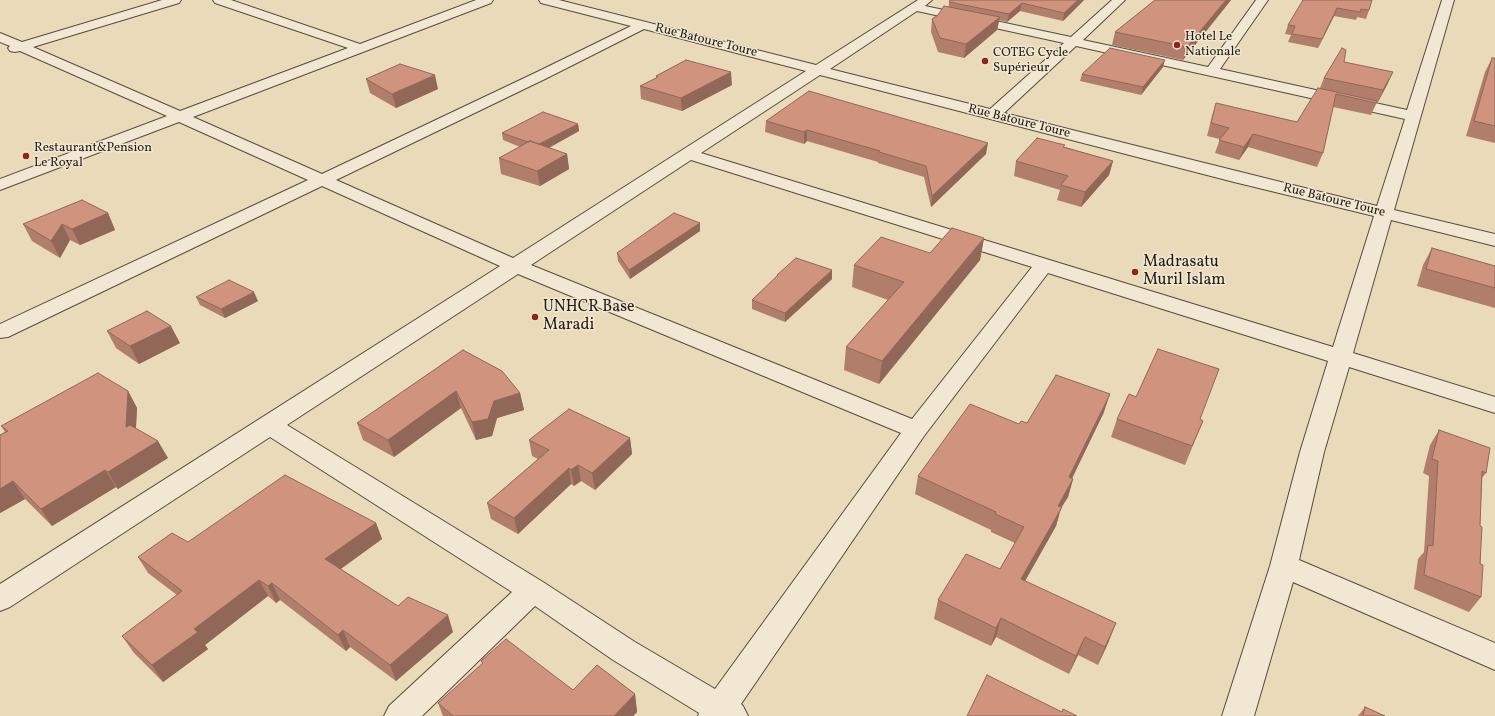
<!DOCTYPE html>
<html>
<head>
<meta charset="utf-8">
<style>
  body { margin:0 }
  canvas { display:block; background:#e9dab9 }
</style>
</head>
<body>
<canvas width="1495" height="716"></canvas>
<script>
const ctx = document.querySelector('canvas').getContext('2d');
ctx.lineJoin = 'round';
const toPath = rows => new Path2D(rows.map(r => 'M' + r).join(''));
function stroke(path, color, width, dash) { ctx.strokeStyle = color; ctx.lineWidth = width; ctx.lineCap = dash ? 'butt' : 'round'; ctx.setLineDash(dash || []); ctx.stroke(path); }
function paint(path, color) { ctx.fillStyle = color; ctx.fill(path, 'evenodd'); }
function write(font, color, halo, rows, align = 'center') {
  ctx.font = font + ' Vollkorn,serif'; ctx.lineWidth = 3; ctx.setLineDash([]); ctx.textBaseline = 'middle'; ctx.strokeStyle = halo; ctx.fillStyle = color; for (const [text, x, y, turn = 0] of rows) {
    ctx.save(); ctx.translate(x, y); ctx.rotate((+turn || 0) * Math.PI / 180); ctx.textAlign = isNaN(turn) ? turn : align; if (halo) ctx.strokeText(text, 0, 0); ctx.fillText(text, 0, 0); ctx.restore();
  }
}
const street = toPath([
  [162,0,181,0,179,3,33,47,180,111,348,48,215,3,213,0,231,0,360,44,476,0,493,0,491,3,193,117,322,174,537,72,631,26,541,3,539,0,559,0,816,65,918,0,932,0,925,6,1071,37,1112,0,1125,0,1083,40,1208,67,1256,0,1268,0,1220,69,1407,110,1442,0,1454,0,1394,210,1495,234,1495,246,1391,220,1353,353,1495,397,1495,413,1349,367,1324,452,1299,560,1495,643,1495,670,1293,582,1254,716,1222,716,1270,566,1300,452,1328,361,1048,273,924,436,741,704,743,706,748,716,698,716,699,713,613,660,535,606,422,716,384,716,389,706,512,592,270,437,10,607,0,611,0,584,500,266,322,186,8,337,0,338,0,324,308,180,179,122,0,190,0,179,167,116,20,51,15,52,10,51,8,48,10,46,0,42,0,33,22,42,162,0],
  [917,11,1064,43,990,109,830,69,917,11],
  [644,29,806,71,513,258,336,180,547,78,644,29],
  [1076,46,1405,119,1377,206,1004,113,1076,46],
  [820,75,1234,182,1374,216,1333,347,701,153,820,75],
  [691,160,1032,267,912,419,531,265,691,160],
  [518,274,901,433,715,689,635,642,543,582,287,425,518,274]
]);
const wall = toPath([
  [950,0,1084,0,1063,21,1020,11,1007,22,999,20,997,30,964,58,938,52,931,32,932,19,949,6,949,2],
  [1155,0,1231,0,1183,60,1112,45,1115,32],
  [1303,0,1369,10,1366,19,1357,17,1356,20,1334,16,1318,48,1288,42,1291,35,1285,34,1288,25],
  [1492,58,1495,58,1495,143,1466,136,1485,72],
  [1344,62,1388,83,1378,102,1377,102,1371,115,1333,107,1323,153,1317,167,1248,147,1239,160,1215,153,1220,139,1207,136,1212,116,1216,103,1297,122,1320,88,1324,78],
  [1163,67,1141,95,1080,81,1082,74],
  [656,76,732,85,682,111,641,99,640,86,656,78],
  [366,79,438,89,396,108,370,93],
  [766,121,986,154,931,207,924,177,878,163,878,162,807,141,804,144,765,132],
  [578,124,579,131,549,148,567,154,569,169,540,186,501,174,499,158,520,147,503,140,502,133],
  [1065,147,1113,161,1109,175,1081,207,1057,200,1060,190,1014,176,1016,161],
  [108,213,115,230,80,245,70,240,60,258,32,241,23,224],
  [700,223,700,231,630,279,618,261,617,253],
  [984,238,980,260,879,384,844,370,846,347,888,300,852,287,854,265,930,253],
  [1432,248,1495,266,1495,308,1417,286,1423,265],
  [777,275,832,279,785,322,752,309,752,300,777,277],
  [196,297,258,301,225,318,200,305],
  [107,331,180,343,139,364,116,348],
  [463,350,520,393,524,410,497,418,492,436,476,440,461,408,394,457,363,440,357,423],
  [128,391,137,408,136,428,168,458,118,489,116,487,52,526,25,499,0,513,0,435,5,432,1,426],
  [1104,412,1072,478,1073,479,1068,497,1061,508,1056,526,1025,581,1109,641,1098,665,1078,655,1069,674,996,637,991,646,934,619,938,600,1000,569,1015,543,991,532,991,530,915,494,918,476,1019,424],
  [1117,419,1203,421,1185,465,1111,437],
  [1439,430,1486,473,1482,478,1480,526,1481,597,1469,612,1414,589,1418,559,1424,552,1429,476,1423,473,1430,445],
  [630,438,632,454,595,490,581,481,574,486,571,484,518,534,491,519,487,503,538,459,532,456,529,440],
  [376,523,382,539,341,569,398,606,453,632,396,681,350,647,346,651,280,600,276,603,268,596,205,645,208,649,163,682,134,653,122,636,177,595,148,573,138,557],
  [481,661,573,690,635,694,637,712,633,716,443,716,438,703,482,664],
  [1365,707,1385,716,1358,716]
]);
const shadedWall = toPath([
  [1078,0,1084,0,1063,21,1064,13],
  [1226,0,1231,0,1183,60,1187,47],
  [1022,3,1020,11,1007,22,1009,14],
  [1337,8,1334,16,1318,48,1322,39],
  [1000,17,997,30,964,58,966,44],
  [1165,60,1163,67,1141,95,1143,87],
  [731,72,732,85,682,111,681,98],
  [1393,72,1388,83,1378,102,1383,90],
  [435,75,438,89,396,108,392,94],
  [578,124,579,131,539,153,538,145],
  [807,130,807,141,804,144,804,132],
  [1253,134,1248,147,1239,160,1244,147],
  [988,143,986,154,931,207,932,196],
  [567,154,569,169,540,186,537,171],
  [1113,161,1109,175,1081,207,1085,192],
  [108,213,115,230,80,245,72,229],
  [700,223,700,231,630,279,629,270],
  [62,224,70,240,60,258,51,241],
  [984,238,980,260,879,384,882,361],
  [832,270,832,279,785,322,785,313],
  [254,292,258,301,225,318,221,309],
  [171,326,180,343,139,364,130,346],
  [128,391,137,408,135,444,126,427],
  [456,391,461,408,394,457,388,440],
  [520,393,524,410,497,418,492,436,476,440,472,422,494,401],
  [1110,394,1104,412,1064,495,1069,477],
  [630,438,632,454,595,490,592,473],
  [158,441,168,458,118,489,108,472],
  [578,465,581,481,574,486,571,470],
  [569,468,571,484,518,534,514,518],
  [105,470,116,487,52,526,41,509],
  [1073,479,1068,497,1061,508,1056,526,1016,597,1021,579,1058,506],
  [13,481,25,499,0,513,0,489],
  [376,523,382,539,332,575,325,559],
  [259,580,268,596,205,645,208,649,163,682,152,665,194,629],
  [272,583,280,600,276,603,268,586],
  [448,615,453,632,396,681,390,665],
  [1001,618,996,637,991,646,996,628],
  [1116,623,1109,641,1098,665,1105,647],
  [343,630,350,647,346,651,338,635],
  [1085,637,1078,655,1069,674,1076,656],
  [635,694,637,712,633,716,614,716]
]);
const building = toPath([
  [950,0,1078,0,1064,13,1022,3,1009,14,949,2,950,0],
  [1155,0,1226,0,1187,47,1115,32,1155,0],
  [1303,0,1372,0,1369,10,1361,9,1360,12,1337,8,1322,39,1292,34,1295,26,1288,25,1303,0],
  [944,6,1000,17,966,44,940,38,932,19,938,15,944,6],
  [1110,48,1165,60,1143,87,1082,74,1110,48],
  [1342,48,1346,50,1344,62,1393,72,1383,90,1324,78,1342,48],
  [1492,58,1495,58,1495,126,1474,121,1492,58],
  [686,60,731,72,681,98,640,86,658,77,656,76,686,60],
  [400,64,435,75,392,94,366,79,400,64],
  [1318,88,1377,101,1376,103,1336,94,1323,153,1253,134,1244,147,1219,140,1229,128,1211,123,1216,103,1297,122,1318,88],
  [809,91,988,143,932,196,926,166,879,152,880,151,807,130,804,132,766,121,809,91],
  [543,112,578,124,539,144,530,141,528,142,502,133,543,112],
  [1037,138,1065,145,1063,147,1113,161,1085,192,1061,185,1068,176,1016,161,1037,138],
  [530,141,567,154,537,171,499,158,530,141],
  [82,200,108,213,72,229,62,224,51,241,23,224,82,200],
  [674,213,700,223,629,270,617,253,674,213],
  [952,228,984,238,882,361,846,347,904,282,854,265,881,237,930,253,952,228],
  [1432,248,1495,266,1495,288,1426,269,1432,248],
  [796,258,832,270,785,313,752,300,778,275,777,275,796,258],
  [229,280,254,292,221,309,196,297,229,280],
  [147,311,171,326,130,346,107,331,147,311],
  [1158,349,1219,369,1200,419,1203,421,1192,446,1117,419,1129,394,1136,397,1158,349],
  [463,350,502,371,520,393,494,401,488,419,472,422,456,391,388,440,357,423,463,350],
  [98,373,128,391,126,427,130,425,158,441,108,472,105,470,41,509,13,481,0,489,0,435,8,431,1,426,98,373],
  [1056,375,1110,394,1069,477,1073,479,1058,506,1062,507,1021,579,1116,623,1105,647,1085,637,1076,656,1001,618,996,628,938,600,966,554,1000,569,1024,527,995,514,996,512,918,476,970,404,1019,424,1021,421,1027,423,1056,375],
  [569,409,630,438,592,473,578,465,571,470,569,468,514,518,487,503,549,450,529,440,569,409],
  [1439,430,1490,448,1486,473,1482,471,1480,526,1482,527,1480,564,1483,565,1481,597,1424,575,1428,545,1433,546,1438,461,1432,459,1439,430],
  [285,475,376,523,325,559,398,606,408,597,448,615,390,665,343,630,338,635,272,583,268,586,259,580,194,629,198,632,152,665,122,636,182,591,138,557,172,533,188,542,285,475],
  [506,639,573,690,597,665,635,694,614,716,453,716,438,703,483,663,481,661,506,639],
  [987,675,1062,712,1063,709,1077,716,967,716,987,675],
  [1365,707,1385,716,1363,716,1365,707]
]);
const markers = [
  [1177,45,4,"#8f2418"],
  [985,61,4,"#8f2418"],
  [26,156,4,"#8f2418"],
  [1135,272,4,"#8f2418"],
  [535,317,4,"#8f2418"]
];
const farPoinames = [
  ["Hotel Le",1185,38],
  ["Nationale",1185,53],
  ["COTEG Cycle",993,54],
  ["Supérieur",993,69],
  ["Restaurant&Pension",34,149],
  ["Le Royal",34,164]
];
const farStreetnames = [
  ["Rue Batoure Toure",706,41,14],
  ["Rue Batoure Toure",1019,122,14],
  ["Rue Batoure Toure",1334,201,14]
];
const poiNames = [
  ["Madrasatu",1143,263],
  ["Muril Islam",1143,281],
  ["UNHCR Base",543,308],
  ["Maradi",543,326]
];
stroke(street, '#554c3c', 2);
paint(street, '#f1e7d2');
paint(wall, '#b27e6c');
paint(shadedWall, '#916758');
paint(building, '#cf937e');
stroke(building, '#916758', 1);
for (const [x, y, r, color] of markers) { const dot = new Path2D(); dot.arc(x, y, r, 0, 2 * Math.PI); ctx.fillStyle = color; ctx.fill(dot); stroke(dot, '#f1e7d2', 1.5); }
write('13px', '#241c13', '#f1e7d2', farPoinames, 'left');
write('13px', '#241c13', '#f1e7d2', farStreetnames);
write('16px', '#241c13', '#f1e7d2', poiNames, 'left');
</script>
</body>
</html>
